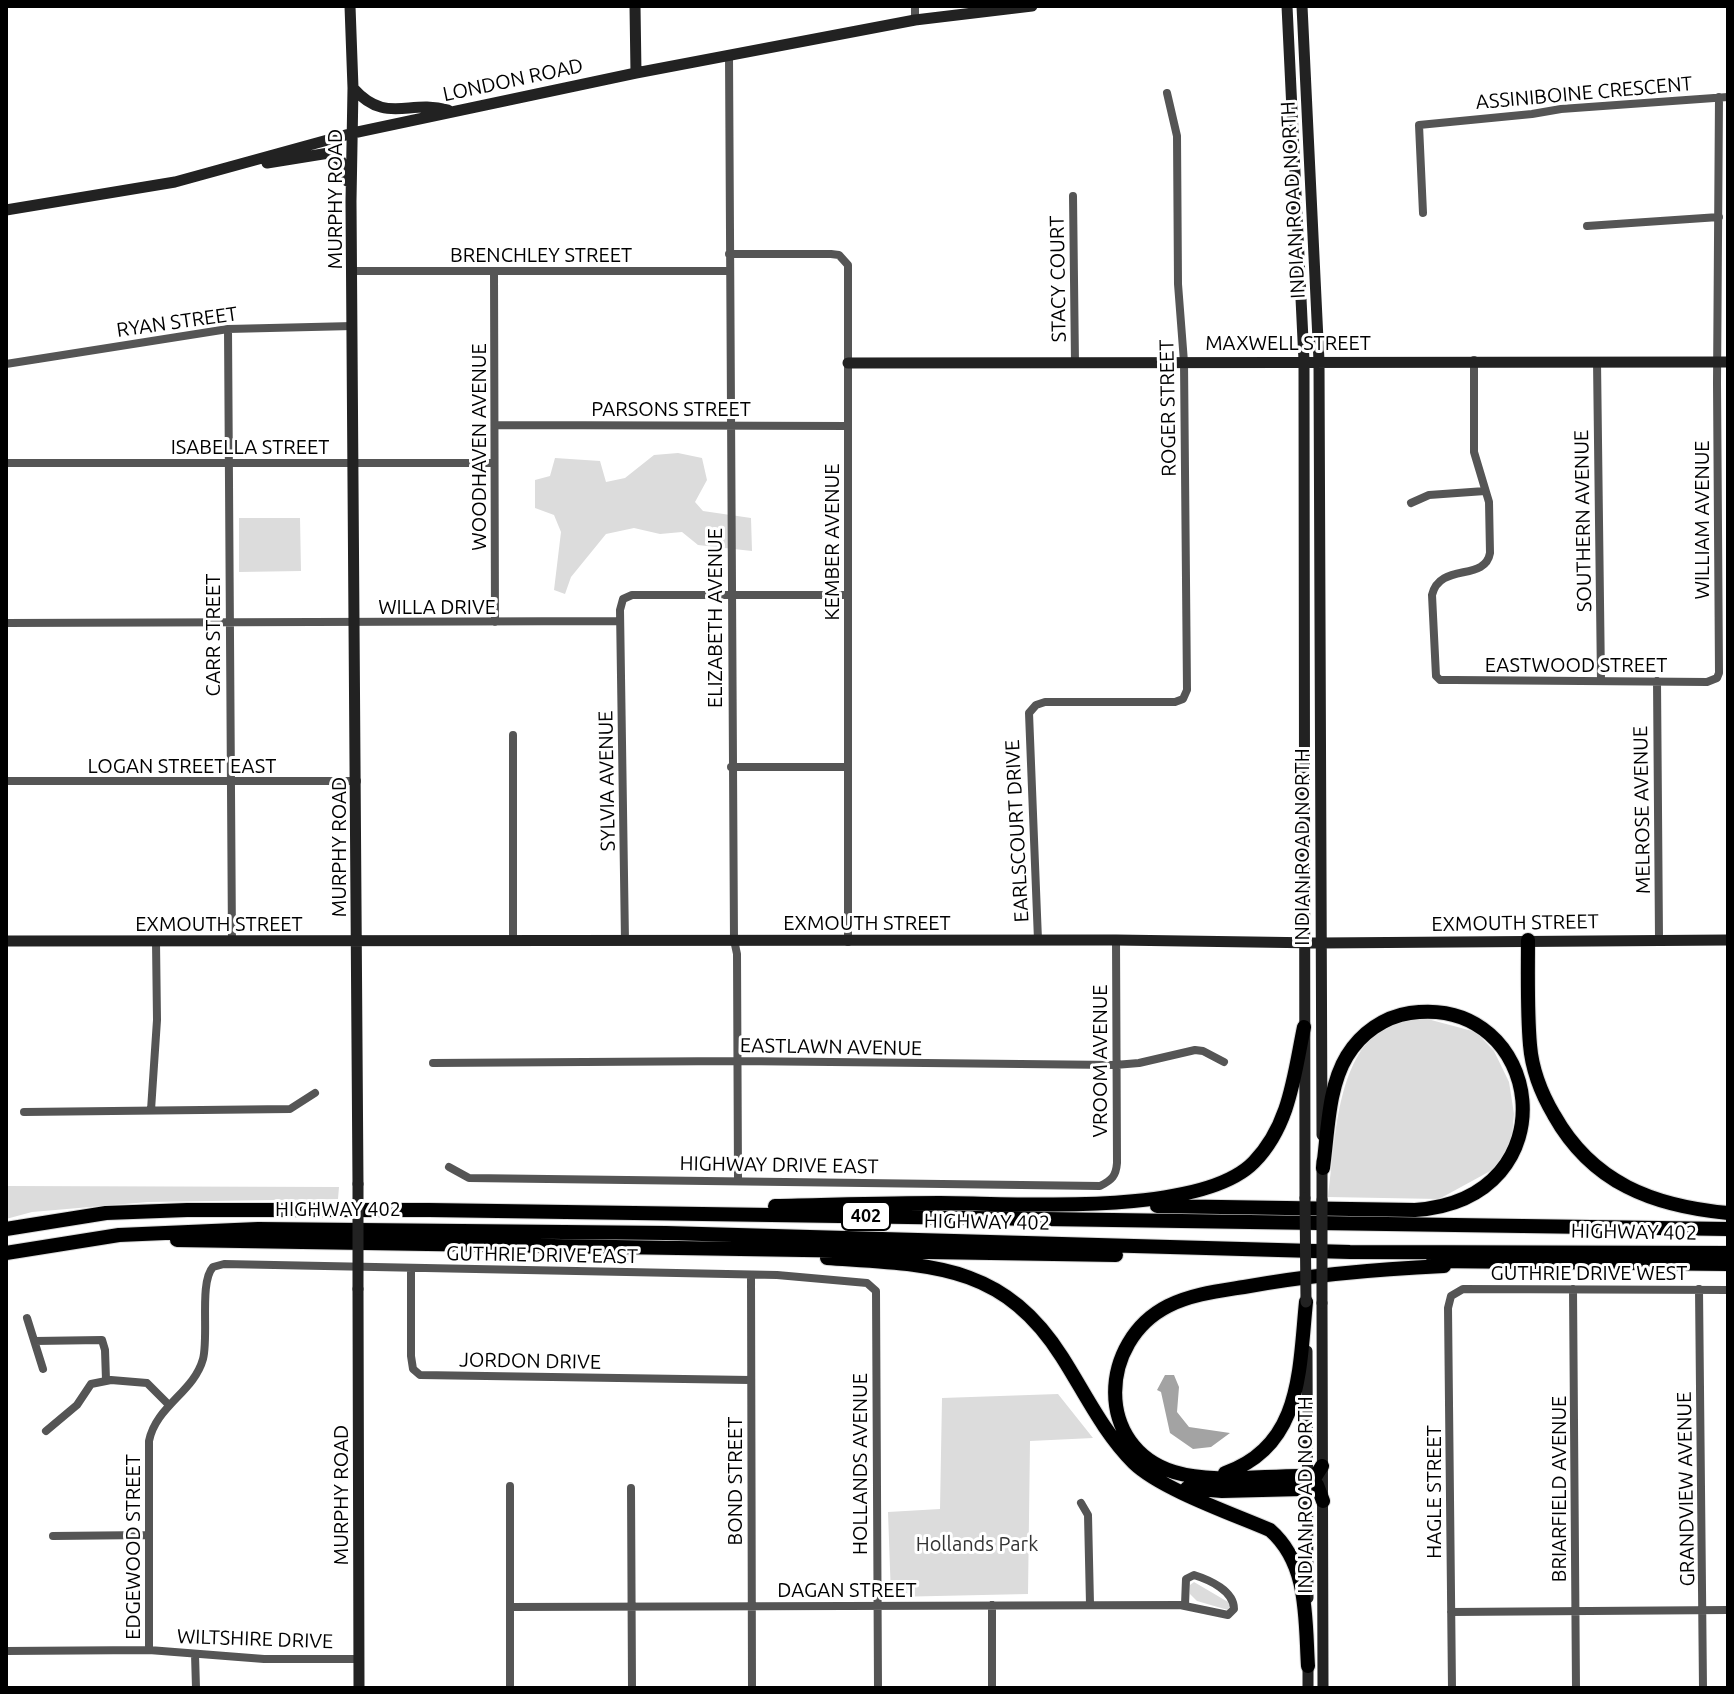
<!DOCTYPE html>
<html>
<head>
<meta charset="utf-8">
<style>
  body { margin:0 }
  #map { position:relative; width:1734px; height:1694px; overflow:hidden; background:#fff; font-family:Ubuntu,sans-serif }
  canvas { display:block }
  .frame { position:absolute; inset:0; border:8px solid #000; pointer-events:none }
</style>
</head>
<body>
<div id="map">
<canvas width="1734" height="1694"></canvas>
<div class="frame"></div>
</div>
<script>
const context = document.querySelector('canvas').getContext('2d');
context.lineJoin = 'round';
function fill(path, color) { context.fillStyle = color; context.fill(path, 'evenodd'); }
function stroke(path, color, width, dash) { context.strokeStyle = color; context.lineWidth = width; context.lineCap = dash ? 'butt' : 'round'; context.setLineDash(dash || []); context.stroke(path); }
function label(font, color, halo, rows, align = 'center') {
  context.font = font + ' Ubuntu,sans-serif'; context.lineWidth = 6; context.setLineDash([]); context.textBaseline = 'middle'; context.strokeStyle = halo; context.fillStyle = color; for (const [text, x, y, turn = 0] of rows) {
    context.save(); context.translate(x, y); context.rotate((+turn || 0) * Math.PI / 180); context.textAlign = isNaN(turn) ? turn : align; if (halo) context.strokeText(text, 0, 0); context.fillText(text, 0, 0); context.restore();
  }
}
fill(new Path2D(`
  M678 453 702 458 707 480 695 502 703 511 751 518 752 551 698 545 682 532 660 534 634 528 606 534 571 577 565 594 554 590 561 532 554 515 535 508V480L550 476 555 458 600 461 606 482 625 478 654 455Z
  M239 518H300L301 571 239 572Z
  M1420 1017 1476 1032 1494 1051 1509 1082 1514 1114 1511 1147 1494 1169 1439 1199 1328 1197C1335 1146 1335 1065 1379 1031 1390 1024 1408 1021 1420 1017Z
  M6 1186 339 1187 338 1199 148 1202 32 1212 6 1219Z
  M1058 1394 1093 1438 1030 1441 1028 1594 891 1597 888 1512 940 1509 942 1398Z
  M1194 1582 1228 1602 1230 1605 1228 1610 1197 1601 1190 1594V1585Z`), '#dcdcdc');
fill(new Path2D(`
  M1165 1375H1174L1179 1387 1177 1412 1189 1427 1230 1433 1211 1447 1193 1449 1170 1433 1161 1392 1157 1390Z`), '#a3a3a3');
const highway = new Path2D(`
  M1528 940C1528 975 1527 1011 1530 1045 1532 1070 1541 1093 1554 1115 1592 1183 1653 1206 1728 1213
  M775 1206C830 1205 885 1203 940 1203 1016 1203 1201 1217 1254 1162 1290 1125 1294 1075 1304 1027
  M1157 1206 1415 1210C1574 1199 1544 994 1410 1013 1384 1017 1361 1033 1347 1056 1328 1087 1328 1132 1323 1168
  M6 1229 106 1213 187 1210H429L1728 1229
  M177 1240 1116 1255
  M6 1253 119 1235 258 1229 666 1233 1350 1252 1728 1253
  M827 1258C928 1265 1002 1262 1062 1357 1085 1393 1103 1432 1134 1463 1161 1489 1233 1514 1270 1530 1309 1564 1305 1619 1308 1666
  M1433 1261 1728 1264
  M1225 1473C1302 1446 1299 1371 1306 1302
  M1187 1488 1222 1491 1302 1489 1310 1485 1322 1466
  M1323 1501 1317 1485 1307 1476C1266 1475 1213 1484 1174 1472 1094 1447 1099 1341 1168 1306 1192 1294 1219 1291 1244 1287 1310 1275 1377 1269 1444 1266`);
stroke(highway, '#dbdbdb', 16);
stroke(new Path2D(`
  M915 6V20
  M729 56 734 940 737 954 738 1180
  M1073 196 1075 363
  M1423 213 1419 125 1532 114 1561 109 1728 97
  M1587 226 1719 217
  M729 254H831L839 255 848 265V942
  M352 271H730
  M494 272 495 622
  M228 329 232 942
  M1474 360V452L1489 502 1490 553C1485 582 1440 562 1432 595L1436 676 1440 680H1455L1707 682 1717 678 1719 673 1717 383 1719 97
  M1597 361 1601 681
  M6 364 228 329 353 326
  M495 425 848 426
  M6 463H494
  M1411 503 1429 495 1485 491
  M6 623 620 621
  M1657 681 1659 939
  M513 735V941
  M731 767H848
  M6 781H357
  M1038 940 1029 713 1036 705 1045 702H1175L1183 699 1187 690 1184 362 1178 284 1177 136 1167 93
  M625 941 620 610 623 599 632 595H848
  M433 1063 736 1061 1115 1065 1139 1063 1195 1050 1203 1051 1224 1062
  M151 1110 157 1020 156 942
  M24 1112 290 1109 315 1093
  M449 1167 469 1178 1100 1186C1112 1180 1116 1176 1117 1163L1116 940
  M411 1268V1356L413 1369 420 1375 750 1380
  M751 1275 752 1688
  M1573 1289 1576 1688
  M1699 1289 1703 1688
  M27 1318 43 1369
  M35 1341 102 1340 105 1350 106 1380
  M46 1431 77 1405 91 1384 111 1380 147 1383 169 1405
  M510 1486V1688
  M631 1488 632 1688
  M1081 1503 1088 1515 1090 1604
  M53 1536 148 1535
  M992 1605V1688
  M510 1607 1180 1605 1228 1615 1234 1609C1234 1591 1210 1580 1194 1575L1186 1579 1185 1605
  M1451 1612 1728 1610
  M149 1650V1441C156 1406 194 1392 203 1359 209 1336 199 1282 213 1267L224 1264 777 1275 867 1283 876 1291 878 1688
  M6 1651 149 1650 264 1659H359
  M195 1654 196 1688
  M1452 1688 1448 1308 1451 1296 1463 1289 1728 1290`), '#555', 8);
stroke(new Path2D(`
  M350 6 353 88 351 201 358 1184
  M635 6 636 73
  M1287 6 1304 361 1305 1198
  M1302 6 1319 361 1322 1135
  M353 88C386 125 408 99 448 110
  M267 163 329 153 341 161 347 181
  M6 210 175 182 353 133 636 73 915 20 1032 6
  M848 363 1728 362
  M6 941 1116 940 1320 943 1728 940
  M1322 1161V1200
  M358 1289 359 1688
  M1322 1303 1323 1688
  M1307 1351 1308 1598
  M1308 1659V1688`), '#222', 11);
stroke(highway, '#000', 14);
stroke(new Path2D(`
  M358 1184V1289
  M1305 1198 1306 1302
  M1322 1303V1200`), '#222', 11);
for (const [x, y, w] of [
  [866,1216,48]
]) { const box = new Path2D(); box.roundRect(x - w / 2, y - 14, w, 28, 6); context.fillStyle = '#fff'; context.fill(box); stroke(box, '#000', 2); }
label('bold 18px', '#000', null, [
  ["402",866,1216]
]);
label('20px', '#000', '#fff', [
  ["LONDON ROAD",513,80,-12],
  ["ASSINIBOINE CRESCENT",1584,93,-5],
  ["MURPHY ROAD",335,199,-90],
  ["INDIAN ROAD NORTH",1293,200,-93],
  ["BRENCHLEY STREET",541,255],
  ["STACY COURT",1058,279,-91],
  ["RYAN STREET",177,322,-8],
  ["MAXWELL STREET",1288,343],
  ["ROGER STREET",1168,408,-91],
  ["PARSONS STREET",671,409],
  ["ISABELLA STREET",250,447],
  ["WOODHAVEN AVENUE",479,447,-90],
  ["WILLIAM AVENUE",1702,520,-90],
  ["SOUTHERN AVENUE",1583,521,-91],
  ["KEMBER AVENUE",832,542,-90],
  ["WILLA DRIVE",437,607],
  ["ELIZABETH AVENUE",715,618,-90],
  ["CARR STREET",213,635,-90],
  ["EASTWOOD STREET",1576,665],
  ["LOGAN STREET EAST",182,766],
  ["SYLVIA AVENUE",607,781,-91],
  ["MELROSE AVENUE",1642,810,-91],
  ["EARLSCOURT DRIVE",1017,831,-93],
  ["MURPHY ROAD",339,847,-90],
  ["INDIAN ROAD NORTH",1302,847,-90],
  ["EXMOUTH STREET",867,923],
  ["EXMOUTH STREET",1515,923,-1],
  ["EXMOUTH STREET",219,924],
  ["EASTLAWN AVENUE",831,1047,1],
  ["VROOM AVENUE",1100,1061,-90],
  ["HIGHWAY DRIVE EAST",779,1165,1],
  ["HIGHWAY 402",338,1209],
  ["HIGHWAY 402",987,1222,1],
  ["HIGHWAY 402",1634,1232,1],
  ["GUTHRIE DRIVE EAST",542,1255,1],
  ["GUTHRIE DRIVE WEST",1589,1273],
  ["JORDON DRIVE",530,1361,1],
  ["HOLLANDS AVENUE",860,1464,-90],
  ["BOND STREET",735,1481,-90],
  ["BRIARFIELD AVENUE",1559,1489,-90],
  ["GRANDVIEW AVENUE",1686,1489,-91],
  ["HAGLE STREET",1434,1492,-90],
  ["MURPHY ROAD",341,1495,-90],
  ["INDIAN ROAD NORTH",1305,1495,-90],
  ["EDGEWOOD STREET",133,1547,-90],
  ["DAGAN STREET",847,1590],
  ["WILTSHIRE DRIVE",255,1639,2]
]);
label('20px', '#333', '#fff', [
  ["Hollands Park",977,1544]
]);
</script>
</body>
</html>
